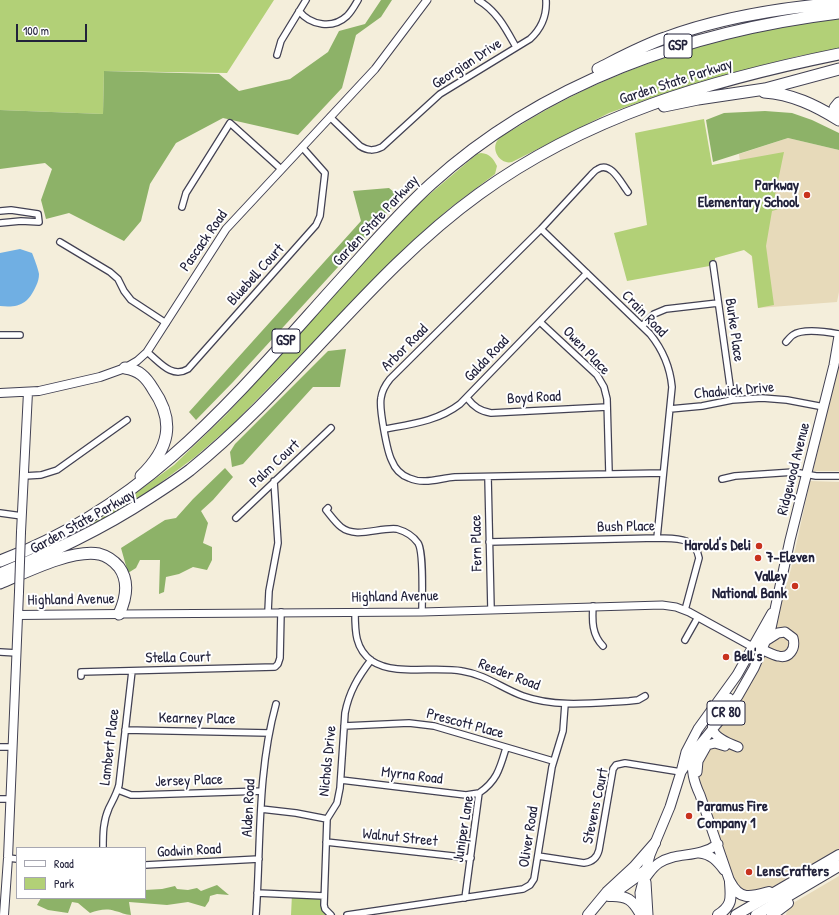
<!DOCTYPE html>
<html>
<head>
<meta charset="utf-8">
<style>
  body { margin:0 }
  #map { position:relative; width:839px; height:915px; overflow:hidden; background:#f4eedb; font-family:"Patrick Hand",sans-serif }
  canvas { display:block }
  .legend { position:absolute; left:16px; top:847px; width:130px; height:52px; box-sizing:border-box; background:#fff; border:1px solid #a7a7b1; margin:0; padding:5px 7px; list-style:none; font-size:12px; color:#22223b }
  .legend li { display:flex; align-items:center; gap:8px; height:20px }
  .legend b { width:20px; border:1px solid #a7a7b1 }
  .scale { position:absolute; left:16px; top:24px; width:71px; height:18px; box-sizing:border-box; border:2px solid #22223b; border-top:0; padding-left:5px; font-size:12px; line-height:14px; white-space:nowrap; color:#22223b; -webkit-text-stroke:3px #fff; paint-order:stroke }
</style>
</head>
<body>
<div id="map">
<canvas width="839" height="915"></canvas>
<ul class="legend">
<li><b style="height:5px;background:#fff"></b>Road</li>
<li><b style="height:11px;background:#b2d077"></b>Park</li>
</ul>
<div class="scale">100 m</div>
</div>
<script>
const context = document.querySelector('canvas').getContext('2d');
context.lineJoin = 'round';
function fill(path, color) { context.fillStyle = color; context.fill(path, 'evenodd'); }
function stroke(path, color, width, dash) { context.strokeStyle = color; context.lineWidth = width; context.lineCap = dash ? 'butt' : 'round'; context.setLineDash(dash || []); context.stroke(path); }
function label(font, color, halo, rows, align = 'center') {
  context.font = font + ' "Patrick Hand",sans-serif'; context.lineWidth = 4; context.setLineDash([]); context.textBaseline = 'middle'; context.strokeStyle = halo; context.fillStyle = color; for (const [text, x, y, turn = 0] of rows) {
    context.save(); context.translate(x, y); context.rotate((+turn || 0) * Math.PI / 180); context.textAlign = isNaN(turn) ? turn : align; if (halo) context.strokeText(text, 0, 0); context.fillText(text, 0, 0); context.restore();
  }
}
fill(new Path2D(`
  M788 138 839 150V292L837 302 758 308 739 154Z
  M839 358V471H813Z
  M810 481 839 482V856L773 893 736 895 690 781 716 732 770 640 791 569Z
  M839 876V915H786L788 906Z`), '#e7daba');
fill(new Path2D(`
  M0 0H274L227 73 104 71 103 114 0 110Z
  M839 19V49L799 56 729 74 651 98 609 113 512 162C501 165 491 151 497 141 500 136 509 132 514 129 612 67 725 32 839 19Z
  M704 119 712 165 784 152 775 195 779 209 772 211 766 246 774 305 758 308 752 256 744 250 715 258V265L627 281 614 233 647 225 635 133Z
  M481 153C490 154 493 158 497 166L495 174 450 208 409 244 232 425 195 457 140 498 93 527 91 524 103 517 174 465 225 416 251 388 312 317 417 205 477 154Z
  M292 894 324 896V905L331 915H291Z`), '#b2d077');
fill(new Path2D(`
  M381 0H392L381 17 356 35 342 88 298 135 223 118 176 143 150 184 141 221 124 241 69 213 46 219 41 200 52 169 45 163 0 169V110L103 114 104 71 219 74 239 91 290 79 328 52 339 31 365 24Z
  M765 111 792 113 812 120 839 133V150L788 138 713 162 706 120 724 113Z
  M389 188 401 198 233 382 196 420 189 412 361 221 353 191Z
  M346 349 340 387H313L243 464 232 467 230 452 235 444 328 351Z
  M225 468 233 477 213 500 201 511 208 523 203 543 212 547V560L207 570 193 567 179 574 166 577 164 592 159 594 160 560H140L136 568 128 573 121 548 165 520 176 518 193 499Z
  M217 885 229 895 217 894 210 896 209 901 205 907 188 902 167 905 129 902 131 915C125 915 121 912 115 911 106 908 99 910 90 913L78 903 72 902 68 913 48 910 37 905 41 898H145V890L162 889 175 886 177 889 188 890 197 888 201 891Z`), '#8db268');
fill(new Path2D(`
  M20 249 32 253C34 258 38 268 39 274 39 278 38 282 36 286 28 304 19 308 0 306V253Z`), '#70afe3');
const minor = new Path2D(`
  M478 0C497 11 506 29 516 47
  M299 11C311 26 333 29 347 16 352 11 355 5 358 0
  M277 55 281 41 306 0
  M330 117 360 146C368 151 374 151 382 147L440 94 530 39C542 28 547 16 546 0
  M628 192C621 183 611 161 598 169 595 170 593 173 591 175L541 229 390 379C386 384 382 390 381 398 379 408 387 452 392 461 395 469 401 475 409 478 424 485 440 478 455 477L663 473
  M182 207 186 193 230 123 281 169
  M0 211 11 210 38 214 39 222 21 221 0 223
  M541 229 650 334C663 350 670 366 672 387L657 538
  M60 242 110 272 118 279 124 291 131 300 166 323
  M713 264 732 400
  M540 322 597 375 604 387 607 399 609 473
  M642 326 654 314 666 309 718 303
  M0 335H20
  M786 342C788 340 791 336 793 335 803 328 828 332 839 334
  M147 352C159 361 171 379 188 369L316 225 320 216 325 173 302 147
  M467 398C474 407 480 411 491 413L607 407
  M670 409 702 406 732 400 762 398 787 400 824 407
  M385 429C412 424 438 421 460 404L587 273
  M24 476 41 475 57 470 127 420
  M488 477 491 609
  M722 479 735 476 794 472 816 476H839
  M328 508 326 510C331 516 335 522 341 527 356 539 379 527 397 529 404 531 413 536 418 543 424 552 422 598 422 612
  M0 513 22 516
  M236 518 331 428
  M489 542 657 538C675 539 695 536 699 558L685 610
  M593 606C592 621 592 635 603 646
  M268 612 269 591 278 543 274 481
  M355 612C355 631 355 649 372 661 394 676 435 666 462 671 487 675 501 688 523 696 557 708 593 703 629 701L638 700 645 696
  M685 640 698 617
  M0 652 17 653
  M81 676V672L275 667 278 664 280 658 281 612
  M344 726 409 723 434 726 553 761
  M125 730 269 733
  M0 747H12
  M341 780 466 795 479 793
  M118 790 131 795H139L262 791
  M0 799H10
  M261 809 296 813 327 819
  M326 842 471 858
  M103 848C103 834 103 821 109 808 113 800 117 793 119 785L132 671
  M538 856 584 863C592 862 597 858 599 850L613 769 616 765 625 763 681 772
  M8 858 17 859
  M145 865 259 859
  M257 893 324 896
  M465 898 479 793C497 781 500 768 506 748
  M256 915C261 844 257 773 276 704
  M331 915 325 909 324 905 327 819 337 803 340 788 345 713C349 692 358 677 371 660
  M347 915 523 889 530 885 534 879 552 767 563 731 565 704`);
const tertiary = new Path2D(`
  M125 368 137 361 147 352 226 229 375 69 427 0
  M119 614 422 612 662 605 676 607 689 612 749 645 757 647`);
const secondary = new Path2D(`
  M0 393 39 391 100 377 125 368
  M21 532 28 392
  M18 615 119 614
  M4 915 8 858 19 592`);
const primary = new Path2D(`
  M763 650C768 652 773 655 778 656 789 659 796 649 793 638L785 632 778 633 767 640
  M729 698C712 723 699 732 738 747
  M692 756C692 772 693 780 700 795L730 882
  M681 772 697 748 720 720 738 696 754 668 771 628 790 540 834 365 839 336
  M697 772 698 761 707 745 715 743 725 746
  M699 853C711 854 717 861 724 870
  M646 877C650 872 653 867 659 863 677 851 698 859 718 844
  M646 882 648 915
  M642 915 640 893 647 866 650 855 670 807 681 772 686 752 698 729 737 675 772 613`);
const trunk = new Path2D(`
  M730 882C740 901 751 897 769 892
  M617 891 646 870
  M609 896C627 895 633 900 641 915
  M588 915 607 892 634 867 655 843
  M718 915C733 905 731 898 730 882
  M736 915 839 855
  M756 915 839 866
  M772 915 788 903`);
const motorway = new Path2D(`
  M598 69C620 58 642 46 665 38 721 17 780 8 839 3
  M764 92C792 94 815 105 839 120
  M664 106 698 99 765 89 839 69
  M836 118 835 108 839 103
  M125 368C139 370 146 377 153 389 176 422 169 449 141 476
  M0 561C149 506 239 392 342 278 371 246 399 213 431 184 543 82 691 31 839 13
  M0 574C52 552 102 529 149 498 163 489 177 480 190 470 294 386 371 272 479 194 586 116 711 80 839 54
  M0 583C26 572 72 549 99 554 107 556 114 561 119 567 130 582 126 599 119 614`);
stroke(minor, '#424153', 8);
stroke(tertiary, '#424153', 9);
stroke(secondary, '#424153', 10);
stroke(primary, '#424153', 11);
stroke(trunk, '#424153', 12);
stroke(motorway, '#424153', 13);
stroke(minor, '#fff', 5.5);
stroke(tertiary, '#fff', 7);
stroke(secondary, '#fff', 8);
stroke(primary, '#fff', 9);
stroke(trunk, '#fff', 10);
stroke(motorway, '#fff', 11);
const secondaryBridge = new Path2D(`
  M19 592 21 532`);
stroke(secondaryBridge, '#424153', 10, []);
stroke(secondaryBridge, '#fff', 8);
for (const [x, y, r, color] of [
  [807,195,4,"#c8321e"],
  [759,546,4,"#c8321e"],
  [758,558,4,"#c8321e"],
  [795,586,4,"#c8321e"],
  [726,657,4,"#c8321e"],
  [689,816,4,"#c8321e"],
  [749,872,4,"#c8321e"]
]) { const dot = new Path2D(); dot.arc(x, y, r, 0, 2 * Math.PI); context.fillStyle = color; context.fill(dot); stroke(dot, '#fff', 1.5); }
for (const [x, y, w] of [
  [678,46,28],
  [286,341,28],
  [726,713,38]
]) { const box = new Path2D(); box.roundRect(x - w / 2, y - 12, w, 24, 3); context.fillStyle = '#fff'; context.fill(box); stroke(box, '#22223b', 1); }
label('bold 14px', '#22223b', null, [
  ["GSP",678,46],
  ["GSP",286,341],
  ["CR 80",726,713]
]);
label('15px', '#22223b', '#fff', [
  ["Georgian Drive",467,64,-33],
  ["Garden State Parkway",676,82,-18],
  ["Garden State Parkway",376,221,-47],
  ["Pascack Road",204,241,-55],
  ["Bluebell Court",256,275,-48],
  ["Crain Road",644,314,46],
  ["Burke Place",734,330,82],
  ["Arbor Road",405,348,-45],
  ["Owen Place",586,351,46],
  ["Galda Road",487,359,-46],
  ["Chadwick Drive",734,391,-5],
  ["Boyd Road",534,398,-3],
  ["Palm Court",275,464,-43],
  ["Ridgewood Avenue",794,469,-76],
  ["Garden State Parkway",83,522,-29],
  ["Bush Place",626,527,-1],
  ["Fern Place",477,543,-91],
  ["Highland Avenue",395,597,-1],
  ["Highland Avenue",71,600,-1],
  ["Stella Court",178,658,-1],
  ["Reeder Road",509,675,21],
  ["Kearney Place",197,719,1],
  ["Prescott Place",465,724,15],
  ["Lambert Place",110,747,-83],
  ["Nichols Drive",328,761,-84],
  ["Myrna Road",412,776,7],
  ["Jersey Place",189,781,-2],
  ["Stevens Court",596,806,-78],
  ["Alden Road",249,808,-87],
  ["Juniper Lane",464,829,-81],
  ["Oliver Road",529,837,-81],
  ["Walnut Street",400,838,6],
  ["Godwin Road",189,851,-3]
]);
label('bold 15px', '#22223b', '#fff', [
  ["Parkway",799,186,"right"],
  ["Elementary School",799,203,"right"],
  ["Harold's Deli",751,546,"right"],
  ["7-Eleven",766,558],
  ["Valley",787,577,"right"],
  ["National Bank",787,594,"right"],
  ["Bell's",734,657],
  ["Paramus Fire",697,807],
  ["Company 1",697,824],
  ["LensCrafters",757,872]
], 'left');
</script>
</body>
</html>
